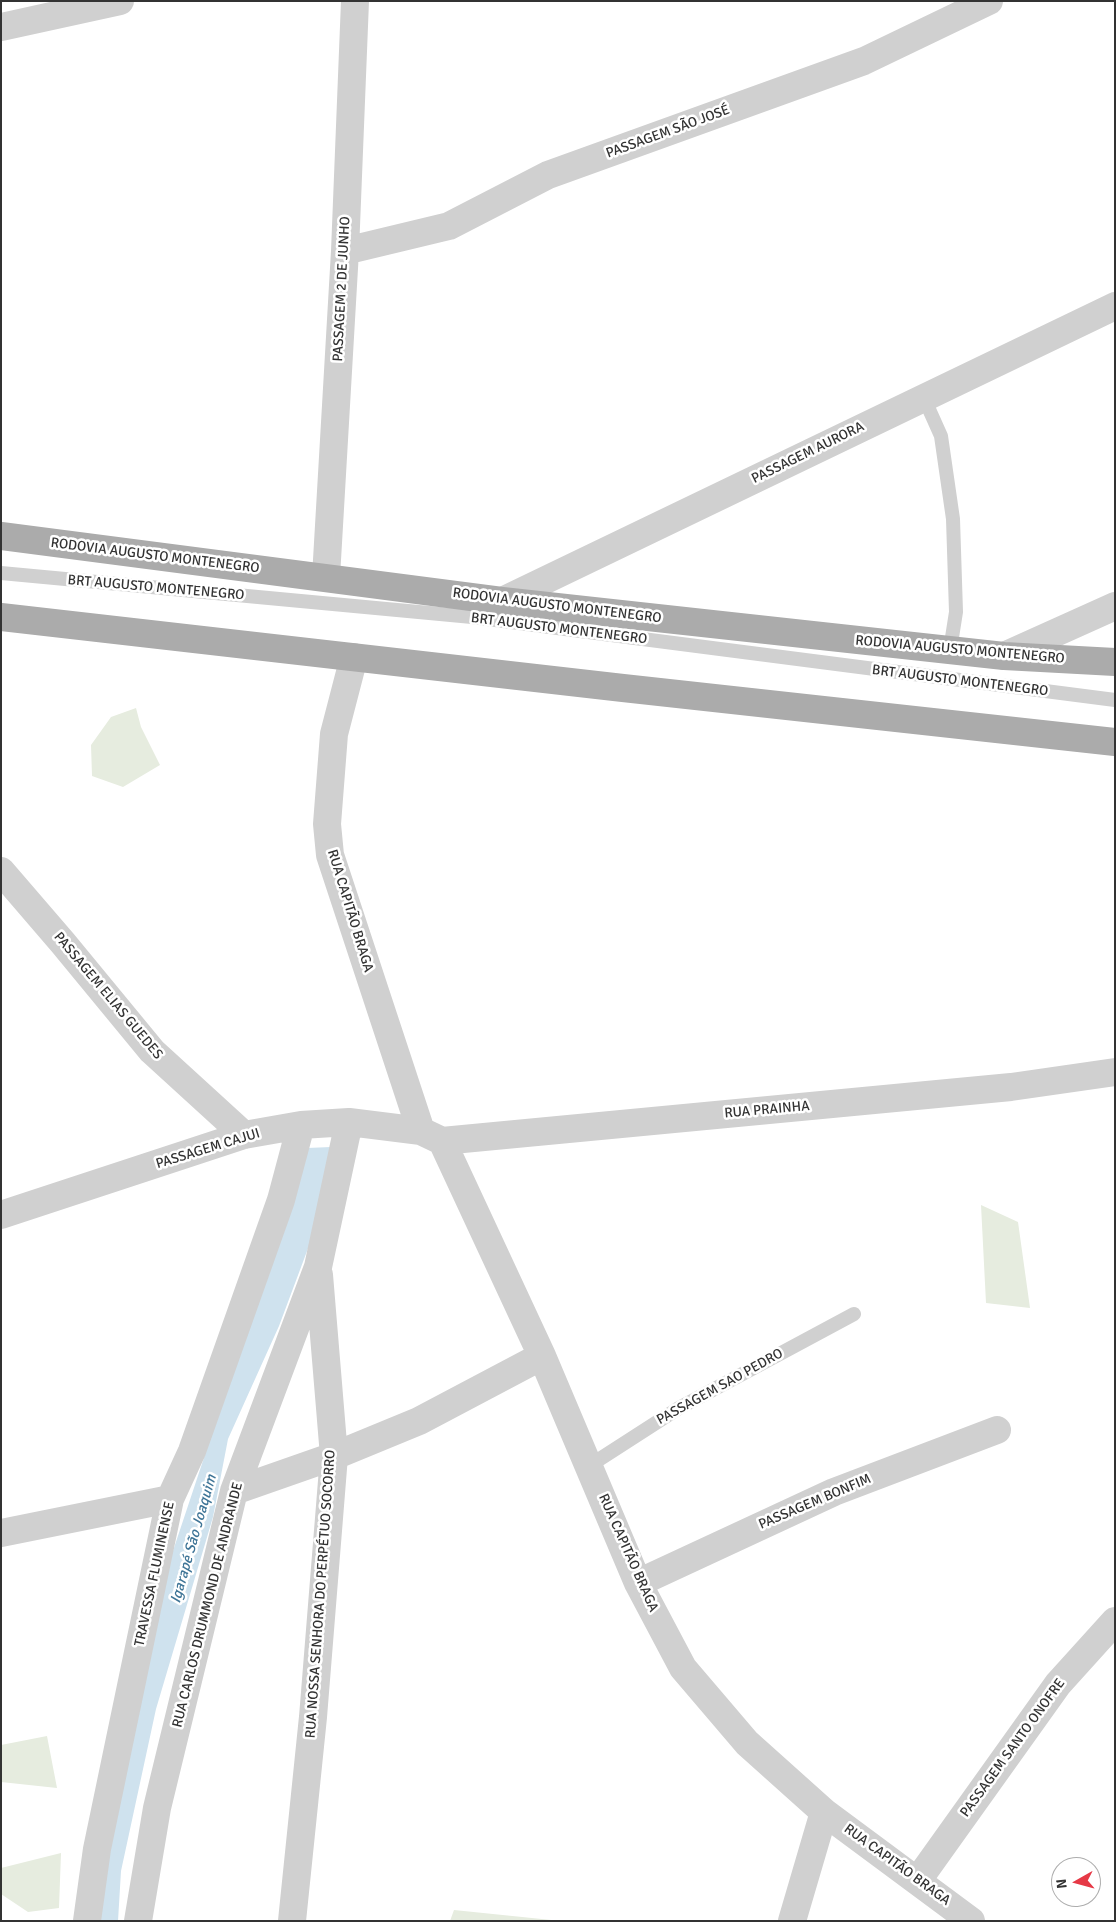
<!DOCTYPE html>
<html>
<head>
<meta charset="utf-8">
<style>
  body { margin:0 }
  #map { position:relative; width:1116px; height:1922px; overflow:hidden; background:#fff; font-family:Signika,sans-serif }
  canvas { display:block }
  .frame { position:absolute; inset:0; border:2px solid #333; pointer-events:none }
  .north { position:absolute; left:1051px; top:1857px; width:50px; height:50px; box-sizing:border-box; background:#fff; border:1px solid #adadad; border-radius:50%; rotate:263deg; font-size:14px; font-weight:700; line-height:20px; text-align:center; color:#333 }
  .north::after { content:''; display:block; margin:auto; width:18px; height:22px; background:#e63946; clip-path:polygon(50% 0,100% 100%,50% 72%,0 100%) }
</style>
</head>
<body>
<div id="map">
<canvas width="1116" height="1922"></canvas>
<div class="frame"></div>
<div class="north">N</div>
</div>
<script>
const context = document.querySelector('canvas').getContext('2d');
context.lineJoin = 'round';
function fill(path, color) { context.fillStyle = color; context.fill(path, 'evenodd'); }
function stroke(path, color, width, dash) { context.strokeStyle = color; context.lineWidth = width; context.lineCap = dash ? 'butt' : 'round'; context.setLineDash(dash || []); context.stroke(path); }
function label(font, color, halo, rows, align = 'center') {
  context.font = font + ' Signika,sans-serif'; context.lineWidth = 5; context.setLineDash([]); context.textBaseline = 'middle'; context.strokeStyle = halo; context.fillStyle = color; for (const [text, x, y, turn = 0] of rows) {
    context.save(); context.translate(x, y); context.rotate((+turn || 0) * Math.PI / 180); context.textAlign = isNaN(turn) ? turn : align; if (halo) context.strokeText(text, 0, 0); context.fillText(text, 0, 0); context.restore();
  }
}
fill(new Path2D(`
  M136 708 141 727 160 765 123 787 92 776 91 745 111 717Z
  M981 1205 1018 1222 1030 1308 986 1303Z
  M47 1736 57 1788 1 1782V1745Z
  M61 1853 59 1908 28 1912 1 1894V1868Z
  M454 1910 561 1921H450Z`), '#e6ecdf');
fill(new Path2D(`
  M331 1147 322 1211 279 1326 228 1439 213 1517 156 1709 121 1871 118 1921H97L150 1620 307 1148Z`), '#cfe2ee');
stroke(new Path2D(`
  M924 398 941 436 953 519 956 612 950 650
  M1 573 472 617 1115 700
  M589 1466 679 1408 854 1314`), '#d0d0d0', 14);
stroke(new Path2D(`
  M1 27 120 1
  M345 251 449 226 548 175 864 61 989 1
  M326 577 345 251 355 1
  M502 601 1115 306
  M1004 656 1115 606
  M354 657 334 734 327 824 330 855 421 1131
  M1 871 63 943 152 1051 244 1135
  M442 1141 542 1356 638 1583 683 1668 747 1743 824 1812 971 1921
  M1 1215 244 1135 301 1125 349 1122 421 1131 442 1141 1011 1087 1115 1072
  M234 1491 334 1456 419 1421 542 1356
  M1 1533 170 1499
  M638 1583 834 1492 997 1430
  M918 1880 1058 1684 1115 1621
  M87 1921 97 1849 170 1499 192 1451 281 1200 301 1125
  M138 1921 157 1808 234 1491 318 1267 349 1122
  M292 1921 313 1717 334 1456 319 1275
  M792 1921 824 1812`), '#d0d0d0', 28);
stroke(new Path2D(`
  M1 536 502 601 1004 656 1115 662
  M1 617 623 688 1115 742`), '#ababab', 28);
label('14px', '#333', '#fff', [
  ["PASSAGEM SÃO JOSÉ",668,132,-20],
  ["PASSAGEM 2 DE JUNHO",342,289,-87],
  ["PASSAGEM AURORA",808,453,-26],
  ["RODOVIA AUGUSTO MONTENEGRO",155,556,7],
  ["BRT AUGUSTO MONTENEGRO",156,588,5],
  ["RODOVIA AUGUSTO MONTENEGRO",557,606,7],
  ["BRT AUGUSTO MONTENEGRO",559,629,7],
  ["RODOVIA AUGUSTO MONTENEGRO",960,650,5],
  ["BRT AUGUSTO MONTENEGRO",960,681,7],
  ["RUA CAPITÃO BRAGA",350,911,73],
  ["PASSAGEM ELIAS GUEDES",108,996,50],
  ["RUA PRAINHA",767,1110,-5],
  ["PASSAGEM CAJUI",208,1149,-17],
  ["PASSAGEM SAO PEDRO",720,1387,-29],
  ["PASSAGEM BONFIM",815,1502,-23],
  ["RUA CAPITÃO BRAGA",628,1553,66],
  ["TRAVESSA FLUMINENSE",155,1574,-78],
  ["RUA NOSSA SENHORA DO PERPÉTUO SOCORRO",321,1594,-86],
  ["RUA CARLOS DRUMMOND DE ANDRANDE",208,1605,-76],
  ["PASSAGEM SANTO ONOFRE",1013,1748,-54],
  ["RUA CAPITÃO BRAGA",897,1865,36]
]);
label('italic 15px', '#3f7597', '#fff', [
  ["Igarapé São Joaquim",194,1539,-74]
]);
</script>
</body>
</html>
